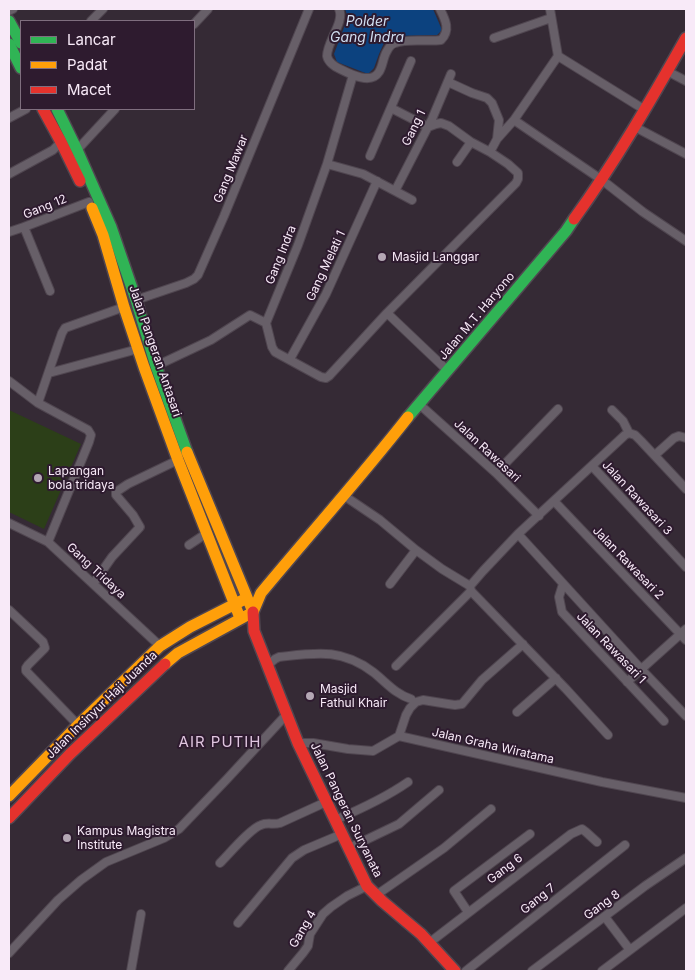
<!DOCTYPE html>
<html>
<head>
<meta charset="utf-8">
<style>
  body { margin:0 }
  #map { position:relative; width:695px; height:980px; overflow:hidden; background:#352a35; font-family:Inter,sans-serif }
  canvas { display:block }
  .frame { position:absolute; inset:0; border:10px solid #f8eaf8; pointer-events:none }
  .legend { position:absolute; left:20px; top:20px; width:175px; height:90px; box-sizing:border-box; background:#2e1b2f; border:1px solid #7f6e7f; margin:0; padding:6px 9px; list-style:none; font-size:15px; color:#f8eaf8 }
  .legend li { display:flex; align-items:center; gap:10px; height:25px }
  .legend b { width:25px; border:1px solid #7f6e7f }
</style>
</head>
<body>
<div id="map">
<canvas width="695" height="980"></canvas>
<div class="frame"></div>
<ul class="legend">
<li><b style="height:6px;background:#30b455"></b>Lancar</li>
<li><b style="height:6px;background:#ff9f0a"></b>Padat</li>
<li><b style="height:6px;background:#e5322d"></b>Macet</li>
</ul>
</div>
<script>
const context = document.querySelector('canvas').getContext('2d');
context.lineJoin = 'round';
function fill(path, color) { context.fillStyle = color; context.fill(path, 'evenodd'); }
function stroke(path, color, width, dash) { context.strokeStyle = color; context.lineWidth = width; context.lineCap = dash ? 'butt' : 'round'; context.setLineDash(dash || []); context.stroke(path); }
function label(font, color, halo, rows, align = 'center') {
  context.font = font + ' Inter,sans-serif'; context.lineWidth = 4; context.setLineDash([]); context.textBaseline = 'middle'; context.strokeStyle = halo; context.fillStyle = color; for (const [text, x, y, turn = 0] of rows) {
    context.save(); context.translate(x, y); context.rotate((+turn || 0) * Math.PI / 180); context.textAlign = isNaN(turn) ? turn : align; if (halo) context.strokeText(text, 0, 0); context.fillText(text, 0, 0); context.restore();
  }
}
fill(new Path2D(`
  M9 410 81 444 44 529 9 512Z`), '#2c3f18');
fill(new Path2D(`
  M345 9H433L442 30 437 35 393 36 384 43 379 54 374 68 368 74 337 62 334 54 348 17Z`), '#0c427f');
const street = new Path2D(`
  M339 9C345 22 327 41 327 56 328 62 335 67 340 69 350 74 371 85 379 72 383 66 383 57 387 51 389 47 391 44 395 43 408 38 427 42 441 40 451 30 445 19 440 9
  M550 9 558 56 645 110
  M9 11 13 9
  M91 21 103 9
  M194 24 208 9
  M494 38 551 18
  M558 56 514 120 602 180 643 212 686 241
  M667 71 686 81
  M448 82 472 93 487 98 492 103 499 120 497 139
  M9 118 26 109
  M635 127 686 154
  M77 150 115 109
  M490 152 497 139 514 120
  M370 156 411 61
  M457 162 471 142
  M327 164 363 174 412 200
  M9 174 53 150 61 142
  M395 191 432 119 451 74
  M24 227 50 291
  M9 232 24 227 89 202
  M136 300 186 283 194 279 198 275 224 216 309 9
  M387 313 448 371
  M266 323 272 347 275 352 321 377 326 378 329 376 387 313 516 183 518 179V173L508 164 490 152 471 142 449 126 441 123 436 124 428 127 391 108
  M290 359 326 294 377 181
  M156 366 211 340 250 315 266 323 298 245 327 164 353 75
  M49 373 138 349
  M9 381 38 403 88 430 91 435 89 442 48 542
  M38 403 62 333 65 328 124 307
  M419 404 496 473 539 516
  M612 410 623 421 629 433
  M629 433 635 435 641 441 686 489
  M655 455 674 438 679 436 686 438
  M592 466 686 567
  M496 473 558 409
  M343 495 380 520 416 550 442 569 470 586 471 591 566 689 608 735
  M554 501 686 640
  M9 523 48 542 160 646
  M518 534 641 669 686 716
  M189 545 207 533
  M93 584 112 557 140 527 133 515 116 495V492L128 484 178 460
  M390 584 416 550
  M563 584 559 597 562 612 664 721
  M470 586 483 571 518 534 625 435 629 433
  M9 610 43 642 45 648 28 665 26 668V671L78 725
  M268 665 275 659 279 657C316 653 341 648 373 672 386 682 395 694 411 699
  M396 666 471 591
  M627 682 686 629
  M517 712 556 678
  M399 736 406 715 410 708 416 702 423 700 448 704 455 705 462 704 482 680 523 644
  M298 743H313L348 749 373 751 399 736 602 782 686 798
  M335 820C361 809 385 798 408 782
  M349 848 399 824 439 790
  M220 863C229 854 251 828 261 825 267 822 273 825 280 823L326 802
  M375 896 444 848 491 809
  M468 912 454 891 530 834
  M605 917 630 950
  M238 923 292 858 304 850 342 834
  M429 943 571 834 582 829 586 832 597 842
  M9 953 58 900 81 880 106 862 164 838 179 829 227 779 287 714
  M131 971 141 914
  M288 971 303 953 308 946 310 934 323 914 331 907 347 896 367 886
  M466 971 625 845
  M532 971 645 886 686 858
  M602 971 686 908`);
const fast = new Path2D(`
  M9 21 21 43
  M9 44 21 68
  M57 109 77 150 111 227 136 300 156 366 187 452
  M408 417 566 231 574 219`);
const slow = new Path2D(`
  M92 208 103 235 124 307 144 367 178 460 240 618
  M253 612 261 593C310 534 361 477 408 417
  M165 664 178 653 253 612 187 452
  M9 796 78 725 160 646 190 627 243 600`);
const jam = new Path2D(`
  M43 109 61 142 80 181
  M574 219C616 161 651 100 686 38
  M253 612 254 631 298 743 367 886 382 901 421 934 455 971
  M9 818 70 754 165 664`);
stroke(street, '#504650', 10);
stroke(fast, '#504650', 14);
stroke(slow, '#504650', 14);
stroke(jam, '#504650', 14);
stroke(street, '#675f68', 8);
stroke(fast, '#30b455', 11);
stroke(slow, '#ff9f0a', 11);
stroke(jam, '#e5322d', 11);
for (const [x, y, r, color] of [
  [382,257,5,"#b4a7b4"],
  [38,478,5,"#b4a7b4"],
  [310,696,5,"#b4a7b4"],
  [67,838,5,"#b4a7b4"]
]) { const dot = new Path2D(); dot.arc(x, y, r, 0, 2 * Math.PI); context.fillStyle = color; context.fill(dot); stroke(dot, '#2e1b2f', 2); }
label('12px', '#f8eaf8', '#2e1b2f', [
  ["Gang 1",414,128,-64],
  ["Gang Mawar",231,169,-68],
  ["Gang 12",45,207,-22],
  ["Gang Indra",281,255,-68],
  ["Gang Melati 1",326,266,-65],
  ["Jalan M.T. Haryono",477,316,-50],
  ["Jalan Pangeran Antasari",155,351,71],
  ["Jalan Rawasari",487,451,43],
  ["Jalan Rawasari 3",637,498,47],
  ["Jalan Rawasari 2",628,563,46],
  ["Gang Tridaya",96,571,43],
  ["Jalan Rawasari 1",611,648,46],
  ["Jalan Insinyur Haji Juanda",102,705,-44],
  ["Jalan Graha Wiratama",493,746,13],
  ["Jalan Pangeran Suryanata",346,810,64],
  ["Gang 6",505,869,-37],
  ["Gang 7",538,899,-39],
  ["Gang 8",602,905,-36],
  ["Gang 4",303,929,-60]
]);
label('12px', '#f8eaf8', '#2e1b2f', [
  ["Masjid Langgar",392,257],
  ["Lapangan",48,471],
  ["bola tridaya",48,485],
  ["Masjid",320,689],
  ["Fathul Khair",320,703],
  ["Kampus Magistra",77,831],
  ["Institute",77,845]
], 'left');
label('italic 14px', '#d0def1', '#2e1b2f', [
  ["Polder",367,22],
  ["Gang Indra",367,38]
]);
context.letterSpacing = '1px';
label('15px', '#dfc5df', '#2e1b2f', [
  ["AIR PUTIH",220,742]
]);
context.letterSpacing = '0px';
</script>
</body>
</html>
